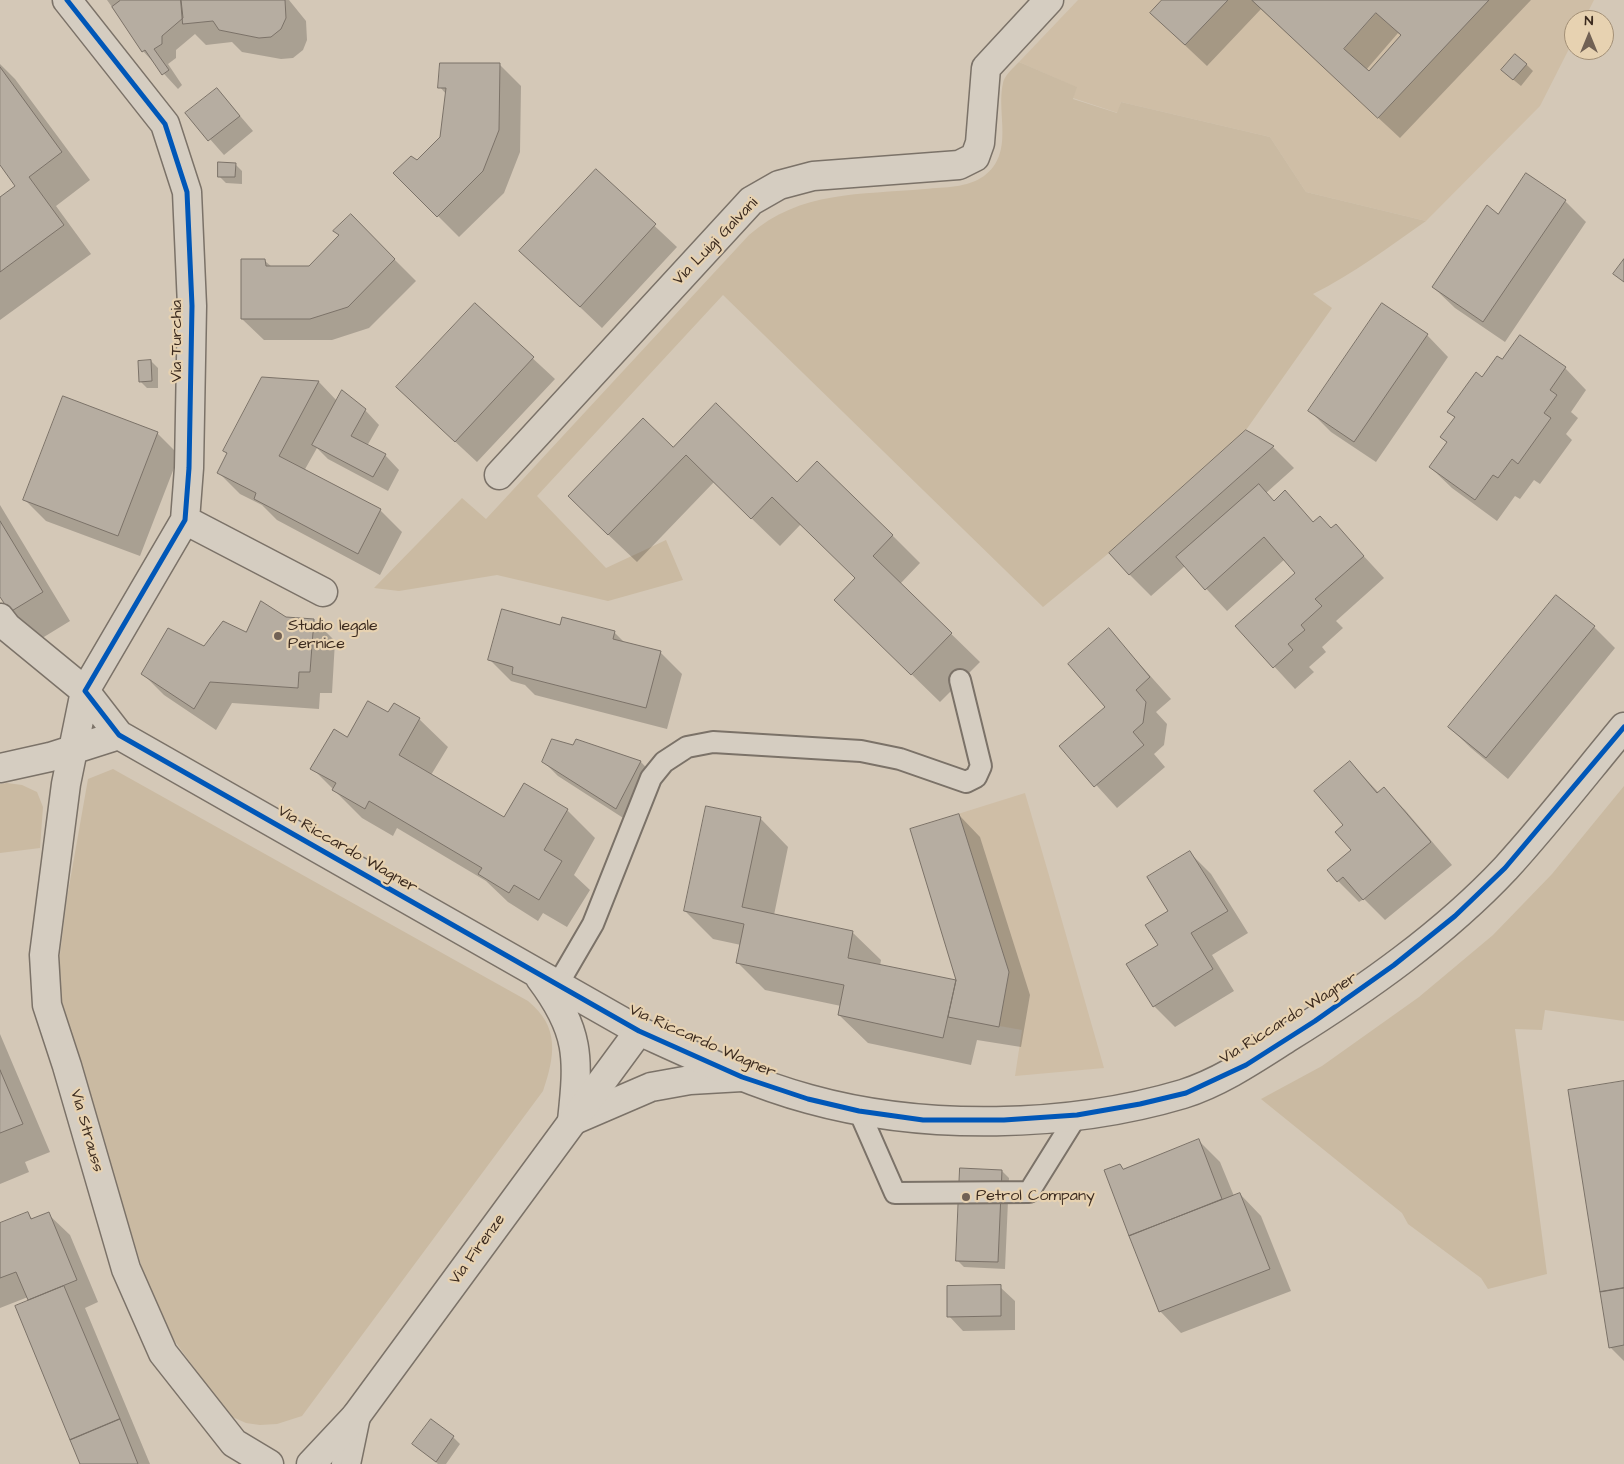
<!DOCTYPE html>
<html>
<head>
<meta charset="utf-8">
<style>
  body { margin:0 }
  #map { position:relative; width:1624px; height:1464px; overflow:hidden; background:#d4c8b7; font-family:"Architects Daughter",sans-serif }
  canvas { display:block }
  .north { position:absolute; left:1564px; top:10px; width:50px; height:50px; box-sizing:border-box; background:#e7d2b1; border:1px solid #a28f76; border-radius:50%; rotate:0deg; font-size:14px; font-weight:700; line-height:20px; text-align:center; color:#3b2a1e }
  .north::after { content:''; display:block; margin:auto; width:18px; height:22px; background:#716154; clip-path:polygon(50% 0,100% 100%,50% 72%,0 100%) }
</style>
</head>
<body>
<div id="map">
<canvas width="1624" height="1464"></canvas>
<div class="north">N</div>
</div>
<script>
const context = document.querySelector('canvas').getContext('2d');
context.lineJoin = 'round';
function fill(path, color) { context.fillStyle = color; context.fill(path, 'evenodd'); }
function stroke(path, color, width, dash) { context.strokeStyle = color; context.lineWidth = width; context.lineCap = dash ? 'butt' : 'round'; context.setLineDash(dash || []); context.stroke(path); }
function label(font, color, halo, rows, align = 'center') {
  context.font = font + ' "Architects Daughter",sans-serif'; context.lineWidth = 4.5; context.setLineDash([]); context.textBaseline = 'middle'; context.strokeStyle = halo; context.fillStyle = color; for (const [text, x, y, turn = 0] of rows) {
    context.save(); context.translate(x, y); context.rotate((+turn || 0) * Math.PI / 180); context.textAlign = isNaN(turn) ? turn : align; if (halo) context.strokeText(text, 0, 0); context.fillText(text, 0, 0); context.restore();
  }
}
fill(new Path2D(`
  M1078 0H1594L1584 20H1574V39L1540 106 1426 221 1306 192 1270 137 1121 102 1118 113 1073 98 1076 87 1019 62Z
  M1025 793 1048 872 1104 1068 1015 1076 1022 1030 948 1017 956 980 910 829Z`), '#cfbea6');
fill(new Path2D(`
  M1019 62 1077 87 1073 99 1117 113 1121 102 1270 137 1306 192 1426 221C1389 247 1353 274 1313 294L1332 308 1246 430 1109 553 1043 607 723 295 537 496 606 568 666 540 683 580 608 601 497 575 399 591 374 588 462 498 486 519 749 235C801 190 860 195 925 189 945 187 967 188 984 176 1015 153 996 114 1003 83 1004 76 1014 67 1019 62Z
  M113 769 528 1001C560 1027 555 1056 543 1091L302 1416 277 1424 260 1425 246 1423 228 1415 174 1340 152 1300 62 1009 58 970 67 898 88 779Z
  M7 783 22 785 37 792 43 807 40 848 0 853V784Z
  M1624 786V1021L1545 1010 1542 1030 1515 1029 1547 1274 1488 1289 1481 1278 1408 1224 1402 1213 1261 1099 1322 1066 1419 997 1493 935 1552 874Z`), '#cabaa2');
fill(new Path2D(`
  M107 0H289L306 21 307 40 303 50 293 58 281 59 242 52 232 42 206 45 195 34 176 50V58L168 64 182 85 178 89 143 51Z
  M1164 0H1531L1400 138 1261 9 1207 66 1173 34ZM1398 33 1402 36 1369 73 1366 70Z
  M0 64 15 79 90 180 56 206 91 254 0 320V199L17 186 0 163Z
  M499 64 521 86 520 152 504 193 459 237 395 173 418 162 441 138 446 94 440 87Z
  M1526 64 1533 71 1521 86 1510 77Z
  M217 89 253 131 224 155 187 113Z
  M235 164 242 171V184L226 183 219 176Z
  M596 171 677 247 602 328 521 251Z
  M1565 201 1586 222 1505 342 1455 308 1433 287Z
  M351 216 416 281 369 328 332 340H264L242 319 265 261 272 267H309L340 236Z
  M475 305 555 379 477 462 420 409Z
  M1427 335 1448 357 1376 462 1331 432 1310 411Z
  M151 361 158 368V388H147L140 381Z
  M1503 361 1565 368 1586 390 1571 412 1578 418 1566 434 1572 440 1540 484 1534 480 1520 499 1515 496 1497 521 1452 488 1430 467 1447 443 1442 437 1455 418 1449 412Z
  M263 378 319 382 337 401 365 410 379 425 367 446 385 455 399 470 388 491 328 459 317 448 304 471 380 510 402 532 380 575 277 520 262 505 240 494 218 472 228 455 224 451Z
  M157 433 179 455 140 556 46 521 25 500Z
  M1273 447 1294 468 1266 493 1275 502 1285 492 1314 523 1332 529 1336 526 1384 578 1336 621 1343 628 1322 647 1326 652 1309 667 1314 672 1295 689 1237 626 1297 573 1285 559 1227 611 1185 566 1151 596 1129 574Z
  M673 449 797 484 892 535 920 563 900 584 980 662 940 702 864 628 857 579 801 524 780 546 714 482 637 562 597 524Z
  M0 505 70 621 39 640 11 612 0 594Z
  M285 618 314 620 335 641 332 693H320L319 709 232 703 216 730 164 695 142 673Z
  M561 626 614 632 625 643 660 652 682 674 667 729 535 695 525 685 511 681 489 659Z
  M1594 627 1615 648 1508 779 1471 748 1449 727Z
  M1109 630 1171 699 1156 712 1167 724 1164 745 1154 754 1165 767 1117 808 1061 746 1107 707Z
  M394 704 419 719 448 747 431 775 505 819 524 785 567 810 595 838 574 875 590 890 567 927 543 913 538 921 508 902 486 881 397 828 393 836 362 818 312 768 347 738 388 714Z
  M577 740 641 762 655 777 631 823 558 776 543 761 574 747Z
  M1350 762 1379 793 1384 789 1405 810 1452 865 1385 920 1364 899 1359 902 1338 881 1353 850 1344 825Z
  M959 815 980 837 1030 995 1021 1047 977 1040 971 1065 868 1043 839 1015 841 1006 765 990 737 962 741 945 713 939 685 911 760 818 788 847 774 915 852 932 881 960 880 966 957 982Z
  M1190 853 1211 874 1248 933 1212 955 1234 991 1175 1027 1154 1006 1169 911Z
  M0 1034 50 1152 25 1162 29 1172 0 1184Z
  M1624 1083V1361L1610 1347Z
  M1199 1141 1220 1162 1234 1196 1240 1194 1261 1216 1291 1291 1181 1333 1160 1311 1105 1171 1120 1165 1124 1170Z
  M1002 1171 1009 1178 1005 1269 964 1267 957 1260Z
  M27 1214 34 1220 48 1214 70 1235 98 1302 85 1308 150 1464H81L28 1297 0 1308V1225Z
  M1000 1287 1015 1301V1330L963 1331 949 1316Z
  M453 1437 460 1444 446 1464H438L414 1444Z`), '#0003');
const building = new Path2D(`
  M121 0H181L183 18 162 36V44L154 49 169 70 162 75 145 50 142 52 112 7Z
  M181 0H285L286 18 281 29 271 37 259 38 219 30 213 21 183 24Z
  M1162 0H1228L1185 45 1150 13Z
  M1252 0H1489L1378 118ZM1376 13 1401 35 1369 71 1344 49Z
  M1515 54 1527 64 1513 80 1501 70Z
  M440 63H500L499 130 483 171 437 217 393 173 411 156 417 160 440 137 446 88H438Z
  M0 67 62 152 29 177 64 225 0 272V197L15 186 0 165Z
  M217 88 240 116 208 141 185 113Z
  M218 162 236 163 235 177H218Z
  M596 169 656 224 580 307 519 251Z
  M1526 173 1566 200 1483 322 1432 287 1487 205 1498 214Z
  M351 214 395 259 348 307 310 319H241V259H265L266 266H309L339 235 333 231Z
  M1624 259V282L1613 274Z
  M475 303 534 357 455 442 396 387Z
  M1382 303 1428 334 1354 442 1308 411Z
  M1520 335 1566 367 1550 390 1557 395 1544 413 1551 418 1518 464 1512 459 1498 478 1493 475 1475 500 1429 467 1447 442 1440 437 1455 417 1447 412 1476 372 1482 377 1497 356 1502 359Z
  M151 360 152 381 139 382 138 361Z
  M262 377 319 381 279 456 381 509 358 554 254 499 256 493 217 473 227 453 223 451Z
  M342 390 366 409 351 436 386 454 373 477 312 445Z
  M63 396 158 432 118 536 23 500Z
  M716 403 797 482 817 461 893 535 873 556 952 633 911 675 834 600 855 578 772 497 751 519 686 455 608 535 568 496 643 418 673 447Z
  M1246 430 1274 446 1129 575 1109 553Z
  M1259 484 1274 501 1285 490 1313 522 1320 516 1331 528 1336 524 1364 556 1315 599 1322 606 1301 625 1305 630 1288 644 1293 650 1273 668 1235 626 1295 573 1264 537 1205 590 1176 557Z
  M0 521 43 592 10 612 0 597Z
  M1556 595 1595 626 1486 758 1448 727Z
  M261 601 286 617 314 619 310 672H299L298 688 210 682 194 709 141 674 168 628 204 646 223 621 246 632Z
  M502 609 560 625 562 617 615 631 613 639 661 651 646 708 512 674 513 667 488 660Z
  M1109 628 1150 677 1136 690 1146 702 1143 723 1133 732 1144 745 1094 787 1059 746 1105 707 1068 664Z
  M368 701 388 712 394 703 420 718 399 755 504 817 524 783 568 809 544 850 562 861 539 900 514 885 509 893 478 874 482 868 369 801 365 809 332 790 336 783 310 769 334 729 347 737Z
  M552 739 573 745 576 739 641 761 616 809 542 762Z
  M1350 761 1377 793 1384 787 1431 842 1363 900 1343 877 1337 882 1327 870 1351 850 1335 832 1343 825 1314 791Z
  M706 806 761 817 742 907 853 931 848 958 956 980 943 1038 838 1015 844 985 736 963 744 924 684 911Z
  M959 814 1009 972 999 1027 948 1017 956 980 910 829Z
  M1190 851 1228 911 1191 933 1213 969 1153 1007 1126 964 1158 945 1145 925 1168 911 1147 877Z
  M0 1070 23 1124 0 1133Z
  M1624 1081V1288L1600 1292 1568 1090Z
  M1199 1139 1222 1199 1129 1236 1104 1170 1120 1164 1123 1169Z
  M960 1168 1002 1170 998 1262 956 1261Z
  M1240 1193 1270 1269 1159 1312 1129 1236Z
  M28 1212 31 1219 49 1212 77 1280 28 1300 16 1272 0 1278V1223Z
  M1001 1285V1316L947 1317V1286Z
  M64 1286 120 1419 70 1440 15 1306Z
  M1624 1288V1345L1609 1348 1600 1292Z
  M120 1419 138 1464H80L70 1440Z
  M431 1419 454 1436 436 1462 412 1444Z`);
fill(building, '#b6ada1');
stroke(building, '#7b7268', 1);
const service = new Path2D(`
  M558 984 593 924 651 778 664 762 687 747 713 742 861 751 900 759 966 782 976 777 981 766 960 680
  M859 1111 895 1193 1029 1192 1077 1115`);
const minor = new Path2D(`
  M67 0 165 124 187 192 192 306 189 468 185 520 85 691 119 735 639 1031
  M499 475 751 201 779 185 813 176 959 165 975 157 980 143 986 68 1049 0
  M185 520 323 592
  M0 618 7 627 85 691 66 784 44 955 47 1005 67 1066 126 1269 163 1353 234 1443 269 1464
  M0 768 50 757 119 735
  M540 978C580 1031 579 1057 572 1121L651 1087 690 1080 742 1077
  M346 1464 356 1416`);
const tertiary = new Path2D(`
  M311 1464 356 1416 639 1031C694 1056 750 1083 809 1099 924 1131 1069 1128 1183 1094 1221 1082 1256 1058 1289 1037 1366 989 1444 934 1506 868 1547 823 1585 774 1624 727`);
stroke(service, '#7b7268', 24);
stroke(minor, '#7b7268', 31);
stroke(tertiary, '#7b7268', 31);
stroke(service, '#d5cdc1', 20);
stroke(minor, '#d5cdc1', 28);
stroke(tertiary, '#d5cdc1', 28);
stroke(new Path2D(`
  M67 0 165 124 187 192 192 306 189 468 185 520 85 691 119 735 639 1031 742 1077 808 1099 859 1111 923 1120H1004L1077 1115 1140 1104 1186 1093 1246 1065 1315 1021 1394 965 1455 916 1505 868 1624 727`), '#0057b8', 5);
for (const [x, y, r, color] of [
  [278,636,5,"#716154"],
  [966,1197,5,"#716154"]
]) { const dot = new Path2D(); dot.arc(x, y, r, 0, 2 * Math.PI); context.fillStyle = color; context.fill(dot); stroke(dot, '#e7d2b1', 2); }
label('16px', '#3b2a1e', '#e7d2b1', [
  ["Via Luigi Galvani",716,242,-46],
  ["Via Turchia",178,341,-90],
  ["Via Riccardo Wagner",347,850,30],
  ["Via Riccardo Wagner",1289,1019,-32],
  ["Via Riccardo Wagner",702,1042,24],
  ["Via Strauss",86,1131,74],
  ["Via Firenze",478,1250,-54]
]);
label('16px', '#3b2a1e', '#e7d2b1', [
  ["Studio legale",288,627],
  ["Pernice",288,645],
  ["Petrol Company",976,1197]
], 'left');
</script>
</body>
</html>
